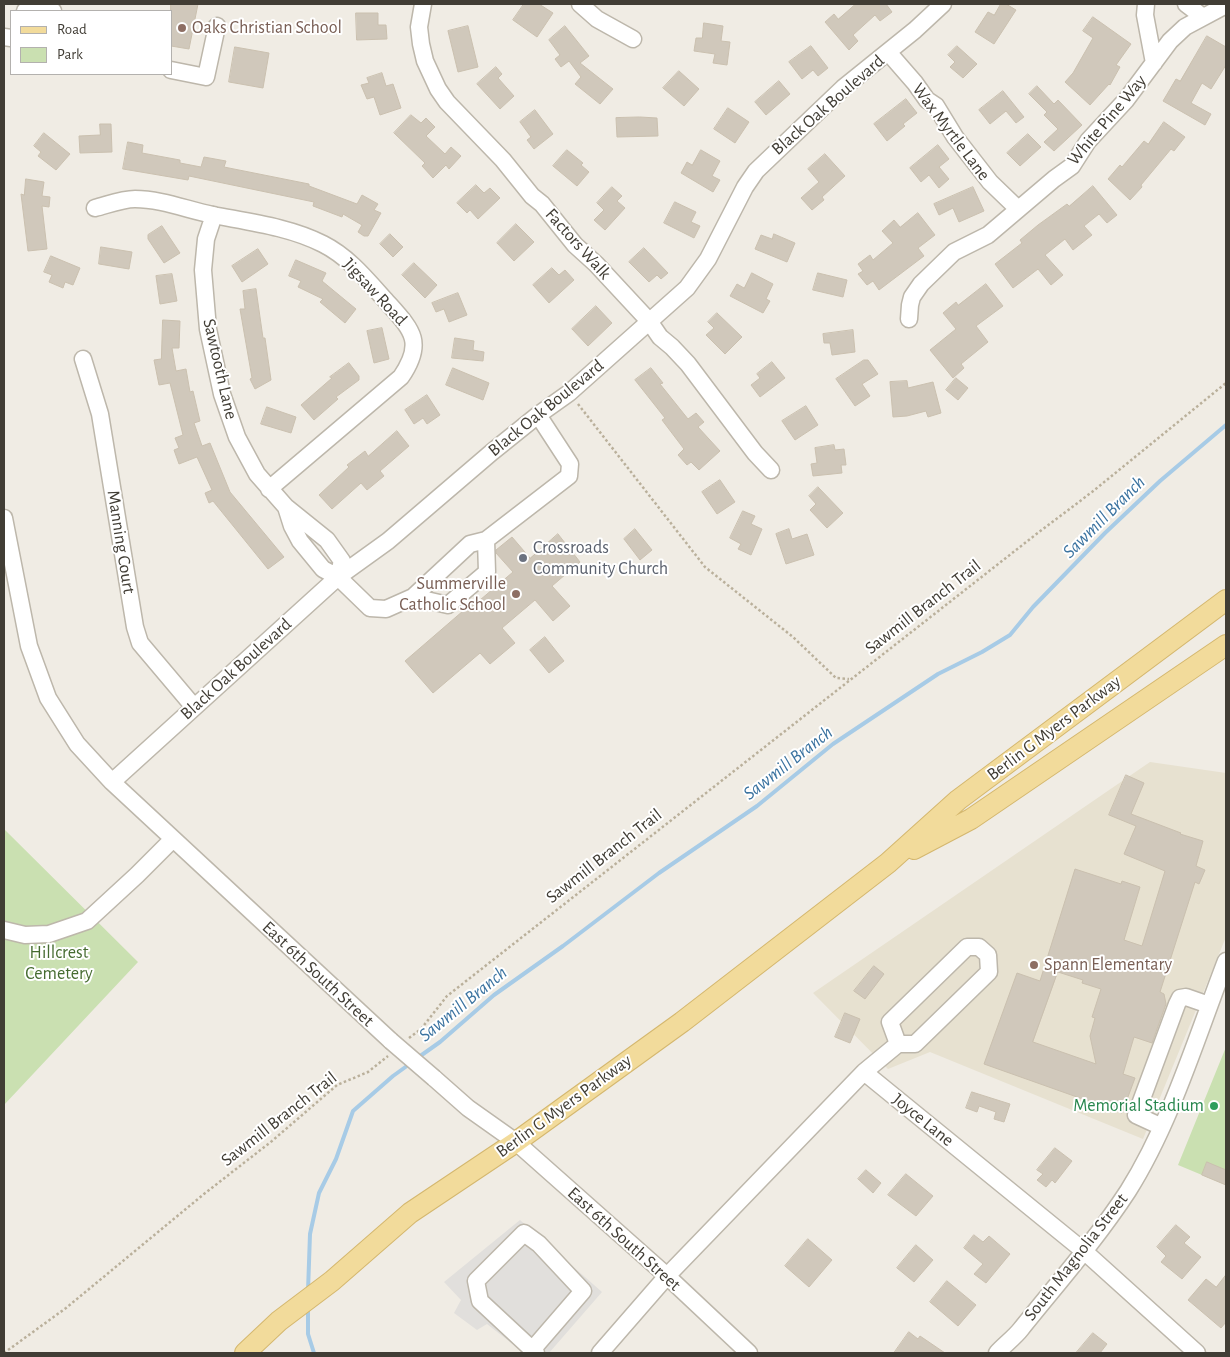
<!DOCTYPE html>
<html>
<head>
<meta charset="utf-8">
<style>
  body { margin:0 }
  #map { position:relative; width:1230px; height:1357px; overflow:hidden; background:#f0ece4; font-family:"Alegreya Sans",sans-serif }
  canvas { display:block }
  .frame { position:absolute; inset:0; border:5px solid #413d35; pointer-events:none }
  .legend { position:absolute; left:10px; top:10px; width:162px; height:65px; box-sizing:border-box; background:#fff; border:1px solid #b3b1ae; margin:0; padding:6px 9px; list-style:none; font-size:15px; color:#413d35 }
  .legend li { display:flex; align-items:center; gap:10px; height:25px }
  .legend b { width:25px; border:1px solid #b3b1ae }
</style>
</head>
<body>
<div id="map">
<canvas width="1230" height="1357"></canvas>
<div class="frame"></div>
<ul class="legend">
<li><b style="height:6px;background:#f2db9b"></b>Road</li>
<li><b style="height:14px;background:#cae0b1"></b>Park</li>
</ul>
</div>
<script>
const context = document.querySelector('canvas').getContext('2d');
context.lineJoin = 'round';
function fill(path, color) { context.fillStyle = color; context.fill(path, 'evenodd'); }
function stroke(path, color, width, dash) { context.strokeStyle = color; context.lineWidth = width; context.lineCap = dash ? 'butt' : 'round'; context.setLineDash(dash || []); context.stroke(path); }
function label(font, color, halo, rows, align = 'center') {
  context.font = font + ' "Alegreya Sans",sans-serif'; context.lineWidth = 4; context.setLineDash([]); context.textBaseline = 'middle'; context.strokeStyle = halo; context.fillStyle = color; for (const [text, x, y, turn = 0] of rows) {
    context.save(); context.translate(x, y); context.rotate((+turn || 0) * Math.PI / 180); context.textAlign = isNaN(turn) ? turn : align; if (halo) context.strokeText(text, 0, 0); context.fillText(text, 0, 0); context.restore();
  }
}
fill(new Path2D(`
  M1150 762 1226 773V937L1143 1139 930 1052 888 1069 813 993Z`), '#e7e1d0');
fill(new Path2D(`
  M4 829 138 962 4 1105Z
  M1226 1047V1185L1178 1165Z`), '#cae0b1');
fill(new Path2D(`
  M520 1220 602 1292 549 1353H524L487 1324 477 1330 454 1313 461 1300 444 1282Z`), '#e1dfdc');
stroke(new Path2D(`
  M416 1059 440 1042 494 995 563 946 659 873 757 806 833 744 938 674 982 652 1010 635 1033 607 1105 533 1160 481 1226 425
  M308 1291 310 1234 319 1193 336 1159 353 1111 393 1076 411 1063
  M308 1308V1334L314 1353`), '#a7cbe6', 4);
const building = new Path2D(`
  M171 4H198L189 49 171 46Z
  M524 4H539L553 13 537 37 513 20Z
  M856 4H886L892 12 880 21 875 15 853 35 858 41 849 50 825 22 834 14 838 19Z
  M1001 4H1006L1016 10 994 44 975 32 988 12 994 15Z
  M356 13H378V25H386L387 39 357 40Z
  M1093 17 1131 44 1116 65 1120 67 1110 85 1109 84 1090 105 1065 82 1073 73 1093 38 1083 31Z
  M704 23 723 26 721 41 730 42 727 65 713 63 715 54 694 51 696 38H702Z
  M468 26 478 67 458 72 448 31Z
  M565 26 589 56 580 63 613 89 600 104 575 84 581 77 569 61 561 67 555 59 560 55 549 40Z
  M1207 36 1226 47V65L1211 89 1202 83 1191 103 1211 114 1205 125 1163 101 1176 79 1180 81Z
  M811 46 828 68 818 76 813 70 802 79 789 62Z
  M957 46 977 64 963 78 950 67 955 62 948 55Z
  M235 47 269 53 263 88 229 82Z
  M496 67 502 74 498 78 514 96 500 109 477 84Z
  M679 71 699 89 684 106 663 88Z
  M382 73 386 86 393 84 401 108 380 115 374 97 367 99 361 85 369 83 367 78Z
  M779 81 790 94 766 115 755 102Z
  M1037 86 1054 104 1058 100 1082 125 1054 151 1044 142 1058 129 1044 115 1047 112 1029 94Z
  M1003 91 1024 117 1016 123 1006 111 990 124 979 110Z
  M906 99 917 113 903 124 905 126 887 141 874 124Z
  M728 108 749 122 735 143 714 129Z
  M535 110 553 134 534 149 527 140 531 137 520 122Z
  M411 115 421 123 426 118 435 127 426 136 445 154 451 147 461 156 449 169 446 165 433 178 422 166 425 163 394 133Z
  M640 117 657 118 658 136 617 137 616 118Z
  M1164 122 1185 137 1174 151 1171 149 1141 185 1142 187 1130 200 1108 179 1120 165 1122 167 1144 141 1148 144Z
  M100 124H111L112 152 80 153 79 136 100 135Z
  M44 133 70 154 56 170 38 156 41 152 34 146Z
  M1028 134 1041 147 1020 166 1007 153Z
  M128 142 143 145 142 153 180 160V163L201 167 204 157 226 161 224 167 309 184V186L357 204 362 195 378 204 374 210 381 213 368 236H364L358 232 362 225 343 214 342 217 313 206 314 202 189 176 188 180 123 169Z
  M938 145 949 159 939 167 949 179 939 188 929 175 921 182 910 168Z
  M567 150 583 163 581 165 589 172 577 186 553 166Z
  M701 150 720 161 712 176 720 180 713 192 681 173 687 162 692 165Z
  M825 154 845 176 822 197 824 200 812 210 801 198 819 182 808 169Z
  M26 179 44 182 42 196 50 197 49 207 42 206 47 249 28 251 21 194 24 195Z
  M476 185 484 193 490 188 500 198 478 219 470 210 467 213 457 203Z
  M1093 186 1117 215 1107 223 1099 214 1084 226 1092 235 1073 250 1065 239 1045 255 1063 275 1051 285 1038 269 1013 288 995 264 1022 243 1020 240 1038 225 1067 204 1069 206Z
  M612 187 622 196 617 201 625 208 605 230 594 220 604 210 597 203Z
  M973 187 984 211 959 222 953 208 939 215 934 204Z
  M675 202 696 212 691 222 700 226 694 238 664 223Z
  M918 213 935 235 918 248 924 256 879 290 873 281 867 285 858 274 863 271 858 264 870 255 873 260 893 243 882 231 894 220 900 227Z
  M516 224 534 242 514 261 497 243Z
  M162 226 180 253 164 263 148 239V235Z
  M390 234 403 247 393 257 380 244Z
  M774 234 795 243 787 262 755 249 761 235 772 239Z
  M101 247 132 252 129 269 99 264Z
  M644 248 668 273 661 279 657 275 649 282 629 262Z
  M258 249 268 264 242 282 232 266Z
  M51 256 80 268 73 285 65 282 63 288 49 282 52 275 44 272Z
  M296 260 326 273 322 281 356 309 345 323 320 302 323 299 298 287 301 281 289 276Z
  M414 263 437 285 425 298 402 275Z
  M552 268 559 275 565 270 574 280 549 303 533 285Z
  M752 273 773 284 766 299 770 301 763 313 730 296 737 284 744 288Z
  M818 273 847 280 843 297 813 290Z
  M172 274 177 301 160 304 156 276Z
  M986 284 1003 306 976 326 988 342 961 364 964 368 953 378 930 350 956 329 943 313 956 302 958 305Z
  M256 289 263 338H265L271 380 255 389 250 379 252 378 240 309H245L243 291Z
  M458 293 467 315 449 322 444 309 436 312 432 303Z
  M596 306 612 323 588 346 572 329Z
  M717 313 742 337 725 354 706 335 714 328 708 322Z
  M163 320 180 321 179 348H172L176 371 186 369 190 392 193 391 200 421 194 423 202 446 210 443 230 492 284 557 268 569 213 501 209 503 205 493 212 490 197 457 179 464 174 450 179 448 175 438 183 435 170 383 159 385 154 360 161 359Z
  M382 328 389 359 374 363 367 331Z
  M853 330 855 352 832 355 830 343H824L823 334Z
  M455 338 474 341 473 350 484 352 483 361 452 358Z
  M864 360H868L878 374 862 384 870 396 855 406 836 379Z
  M772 362 785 378 760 397 751 385 760 378 757 374Z
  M349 363 359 376V380L336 397 338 399 314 420 301 405 332 378 330 377Z
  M453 368 489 383 483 400 446 385Z
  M651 368 663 383 660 384 688 419 696 413 704 422 698 427 720 451 699 470 691 462 687 465 678 455 684 449 662 420 665 418 635 380Z
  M956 378 968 388 958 400 946 390Z
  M907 381 908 388 933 382 941 413 928 417 926 411 907 416 893 417 890 382Z
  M427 395 440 415 427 424 423 418 414 424 405 410Z
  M806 406 818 425 795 440 782 421Z
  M267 407 296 417 291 433 261 424Z
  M397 431 409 446 380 471 384 476 367 490 361 483 332 509 319 495 349 467 347 465 365 451 368 456Z
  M834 445 835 450 844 449 846 465H841L842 473 813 476 811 464 817 463 815 448Z
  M720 480 735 502 717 514 702 492Z
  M818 487 843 513 827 528 810 510 816 504 809 496Z
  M743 511 755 516 751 524 762 529 751 555 738 549 741 544 730 538Z
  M635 529 652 550 640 560 624 539Z
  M789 529 792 539 807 534 814 555 786 564 776 534Z
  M558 534 580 562 552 586 570 606 553 621 535 600 502 628 515 643 490 664 480 653 433 693 405 661 478 598 480 600 513 572 496 553V550L512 537 530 558Z
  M545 637 564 661 549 673 530 650Z
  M1126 775 1144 783 1131 814 1181 833 1180 834 1203 841 1196 866 1205 870 1199 884 1195 882 1160 992 1164 994 1166 1004 1152 1043 1134 1037 1123 1074 1135 1078 1122 1113 984 1064 1017 973 1040 981 1075 869 1121 884 1122 881 1140 887 1124 940 1142 946 1165 871 1124 854 1136 826 1109 815ZM1058 972 1083 980 1082 983 1101 989 1092 1017 1095 1018 1090 1036 1096 1064 1033 1042Z
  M874 966 884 974 865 999 854 991Z
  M845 1013 860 1019 850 1043 835 1037Z
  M972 1092 1010 1104 1004 1122 994 1119 996 1112 979 1106 977 1112 966 1108Z
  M1055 1148 1072 1161 1055 1183 1052 1180 1046 1187 1037 1180 1043 1174 1037 1170Z
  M1207 1162 1226 1170V1185L1202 1175Z
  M866 1170 881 1183 873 1193 858 1179Z
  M906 1174 933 1196 916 1216 888 1195Z
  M1176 1225 1190 1237 1184 1243 1201 1257 1182 1279 1161 1262 1166 1256 1157 1247Z
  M974 1235 983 1242 989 1236 1010 1254 986 1283 974 1274 983 1264 964 1248Z
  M808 1239 832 1260 809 1287 785 1266Z
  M916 1245 933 1260 914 1282 897 1268Z
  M1226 1275V1322L1221 1328 1188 1300 1206 1279 1216 1287Z
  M947 1281 976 1305 958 1326 930 1302Z
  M909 1332 918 1339 920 1336 945 1353H894Z
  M1093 1333 1107 1344 1100 1353H1076Z`);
fill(building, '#d0c8bb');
stroke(building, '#cac0af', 1);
const minor = new Path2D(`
  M423 4 419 27 421 44 425 61 438 89 447 102 503 160 532 196 542 204 575 245 596 264 649 321 660 337 672 347 688 364 755 453 771 470
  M580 4 597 19 633 39
  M1146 4 1145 15 1154 63
  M1186 4 1203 17
  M25 11 30 7 53 11
  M4 37 11 38
  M888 52 915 83 927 100 936 106 955 137 990 182 1018 209
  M171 70 206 77 217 26
  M95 208C107 205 122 199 135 199 161 199 188 210 213 215 249 222 290 227 323 244 349 257 368 281 387 302 412 330 425 342 401 377L269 489
  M214 215 206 239 203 270 208 329 222 394 237 437 257 474 286 507
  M909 319 910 305 912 297 921 284 954 252 988 235 1054 179 1072 166 1088 141 1126 100 1170 41 1185 27 1226 5
  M83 359 100 414 135 627 140 643 194 707
  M4 518 29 646 48 698 77 744 112 782 391 1041
  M338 577 342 561 327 540 286 507 292 526 300 541 323 569 338 577 370 608 386 609 413 597 470 544 486 540 569 476 570 464 538 415
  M413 597 448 605 487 572 486 540
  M112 782 338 577 388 541 492 452 538 415 569 393 687 288 708 259 745 187 756 171 843 88 915 30 943 4
  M4 930 25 935 49 934 87 921 137 875 173 839
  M864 1072 898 1044H915L989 972 988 955 979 947H967L890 1022 898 1044
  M434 1078 468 1108 516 1142 667 1276 749 1353
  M1162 1127 1136 1115 1177 1004 1180 998 1186 997 1209 1005
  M532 1350 583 1291 539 1244 524 1233 476 1281 480 1301 536 1353
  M600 1353 667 1276 864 1072 1085 1252 1197 1353
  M997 1353C1004 1345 1014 1338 1021 1329 1057 1284 1096 1240 1128 1191 1171 1123 1197 1036 1226 961`);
const major = new Path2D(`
  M914 849 971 819 1226 645
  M245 1353 279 1321 332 1281 410 1213 516 1142 682 1022 888 863 958 800 1226 600`);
stroke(minor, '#bdb7ab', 19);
stroke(major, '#d4b76e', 22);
stroke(new Path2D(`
  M578 404 705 567 793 637 836 678 849 679
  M409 1038 421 1029 447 996 1039 532 1092 492 1226 383
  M4 1353 66 1308 204 1194 272 1141 337 1085 368 1072 388 1056`), '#bab09b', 2.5, [2.5, 2.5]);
stroke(minor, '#fff', 16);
stroke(major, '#f2db9b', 20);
const minorBridge = new Path2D(`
  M391 1041 434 1078`);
stroke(minorBridge, '#bdb7ab', 19, []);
stroke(minorBridge, '#fff', 16);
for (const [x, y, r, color] of [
  [182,28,5,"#8d6e63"],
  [523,558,5,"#6b7280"],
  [516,594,5,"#8d6e63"],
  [1034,965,5,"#8d6e63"],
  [1214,1106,5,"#2e9e5b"]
]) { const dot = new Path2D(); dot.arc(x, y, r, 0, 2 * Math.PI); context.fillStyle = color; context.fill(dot); stroke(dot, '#fff', 2); }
label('18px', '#785e54', '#fff', [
  ["Oaks Christian School",192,28],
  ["Summerville",506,584,"right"],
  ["Catholic School",506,605,"right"],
  ["Spann Elementary",1044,965]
], 'left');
label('18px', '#413d35', '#fff', [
  ["Black Oak Boulevard",828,105,-41],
  ["White Pine Way",1107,120,-50],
  ["Wax Myrtle Lane",951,132,53],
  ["Factors Walk",578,244,48],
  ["Jigsaw Road",375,292,47],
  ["Sawtooth Lane",220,369,77],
  ["Black Oak Boulevard",546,408,-39],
  ["Manning Court",121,542,81],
  ["Sawmill Branch Trail",923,607,-38],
  ["Black Oak Boulevard",236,669,-42],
  ["Berlin G Myers Parkway",1054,728,-37],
  ["Sawmill Branch Trail",604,856,-38],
  ["East 6th South Street",318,974,43],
  ["Berlin G Myers Parkway",564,1106,-36],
  ["Sawmill Branch Trail",279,1119,-38],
  ["Joyce Lane",923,1120,39],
  ["East 6th South Street",624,1239,42],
  ["South Magnolia Street",1076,1257,-52]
]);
label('18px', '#5b616d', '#fff', [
  ["Crossroads",533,548],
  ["Community Church",533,569]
], 'left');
label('18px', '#456b30', '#fff', [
  ["Hillcrest",59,953],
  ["Cemetery",59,974]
]);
label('18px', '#27864d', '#fff', [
  ["Memorial Stadium",1204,1106]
], 'right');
label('italic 19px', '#3b73a0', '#fff', [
  ["Sawmill Branch",1104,517,-45],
  ["Sawmill Branch",788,763,-38],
  ["Sawmill Branch",463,1004,-39]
]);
</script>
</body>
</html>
